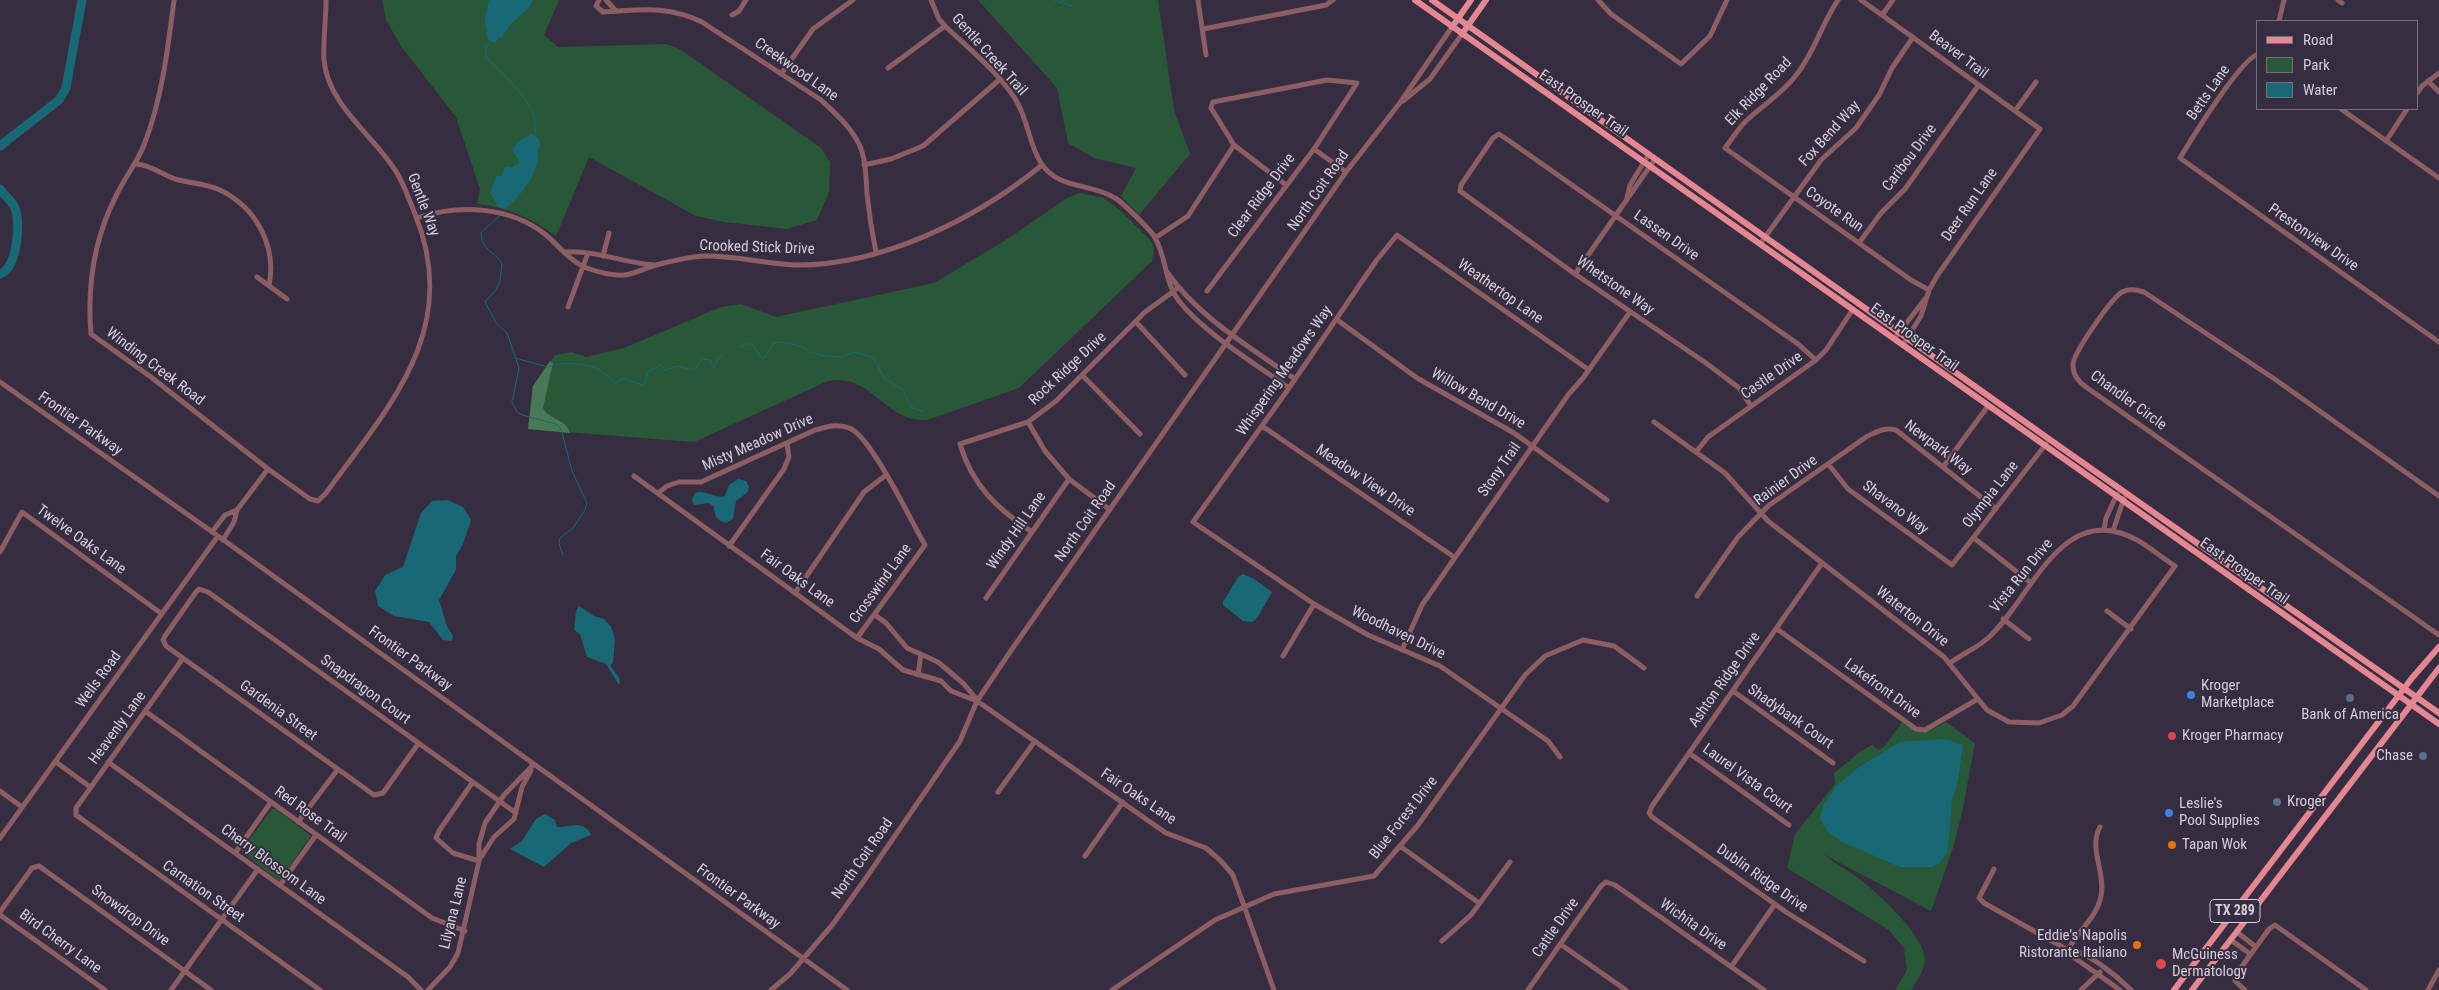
<!DOCTYPE html>
<html>
<head>
<meta charset="utf-8">
<style>
  body { margin:0 }
  #map { position:relative; width:2439px; height:990px; overflow:hidden; background:#362e40; font-family:"Roboto Condensed",sans-serif }
  canvas { display:block }
  .legend { position:absolute; left:2256px; top:20px; width:162px; height:90px; box-sizing:border-box; background:#362e40; border:1px solid #756e7e; margin:0; padding:6px 9px; list-style:none; font-size:15px; color:#d4cfdb }
  .legend li { display:flex; align-items:center; gap:10px; height:25px }
  .legend b { width:25px; border:1px solid #756e7e }
</style>
</head>
<body>
<div id="map">
<canvas width="2439" height="990"></canvas>
<ul class="legend">
<li><b style="height:6px;background:#e58792"></b>Road</li>
<li><b style="height:14px;background:#295838"></b>Park</li>
<li><b style="height:14px;background:#186875"></b>Water</li>
</ul>
</div>
<script>
const context = document.querySelector('canvas').getContext('2d');
context.lineJoin = 'round';
function fill(path, color) { context.fillStyle = color; context.fill(path, 'evenodd'); }
function stroke(path, color, width, dash) { context.strokeStyle = color; context.lineWidth = width; context.lineCap = dash ? 'butt' : 'round'; context.setLineDash(dash || []); context.stroke(path); }
function label(font, color, halo, rows, align = 'center') {
  context.font = font + ' "Roboto Condensed",sans-serif'; context.lineWidth = 4; context.setLineDash([]); context.textBaseline = 'middle'; context.strokeStyle = halo; context.fillStyle = color; for (const [text, x, y, turn = 0] of rows) {
    context.save(); context.translate(x, y); context.rotate((+turn || 0) * Math.PI / 180); context.textAlign = isNaN(turn) ? turn : align; if (halo) context.strokeText(text, 0, 0); context.fillText(text, 0, 0); context.restore();
  }
}
fill(new Path2D(`
  M382 0H559L544 35 558 47 667 44 681 50 821 148 830 162 829 192 817 220 787 229 724 222 696 216 589 157 556 236C531 218 508 207 477 204L480 189 456 117 401 46 386 20Z
  M978 0H1158L1174 110 1190 154 1139 215 1121 196 1136 168 1094 158 1068 143 1057 88Z
  M1080 193 1104 198 1120 210 1151 241 1154 249 1152 261 1019 388 927 420C883 422 872 372 828 381L694 442 528 429 533 386 555 355 572 352 586 357 624 348 721 307 741 304 776 317 934 283 1009 238 1067 198Z
  M1902 722C1923 737 1924 734 1946 722L1975 743 1962 813 1953 848 1931 911 1823 854C1835 864 1850 871 1862 881 1879 894 1920 933 1924 954 1927 968 1918 979 1911 990H1895L1907 970 1904 948 1889 930 1787 868 1795 834 1835 784 1834 773 1861 751 1872 745 1878 750 1885 746Z
  M272 809H276L311 836 280 880 276 879 241 851Z`), '#295838');
fill(new Path2D(`
  M550 361 553 363 543 408C548 420 566 418 570 433L528 429 533 386Z`), '#487856');
fill(new Path2D(`
  M489 0H533C527 15 509 20 503 37L498 38 495 43 488 40 485 19Z
  M532 134 539 139 541 146 538 149C540 173 522 194 505 209L498 207 490 192 497 176H501L506 166 512 167 518 164 519 161 512 150 518 141Z
  M738 479 746 481 749 487 748 492 736 501 733 519 726 523C717 521 714 515 714 507L709 503 694 505 692 500 695 493C706 489 713 499 725 496L729 485Z
  M448 500 463 507 471 520 463 544 456 556V570L439 600 447 626 453 636 452 641 443 640 429 622 394 616 378 606 375 591 385 575 403 567 421 513 432 501Z
  M1243 574 1254 579 1272 592 1257 618 1252 622 1243 621 1223 605V602L1238 577Z
  M579 606 594 616 604 619 611 627 615 639 613 663 610 665 620 679 619 685 606 664 587 657 580 634 574 630 576 611Z
  M1940 739 1950 740 1963 745 1958 780 1952 800 1948 851 1940 863 1932 867H1900L1842 842 1827 831 1820 820 1823 806 1836 786 1859 767 1900 742Z
  M545 814 555 820 557 827C570 828 584 819 591 835L571 843 544 867 510 849 522 841 536 819Z`), '#186875');
stroke(new Path2D(`
  M1054 0 1072 6
  M1059 2 1065 0
  M491 42 486 46 485 55C501 75 545 107 534 136
  M500 215 481 233C481 250 495 252 502 263L500 281 496 290 485 302 496 323 507 333 519 368 512 402 517 412 522 415 556 424 561 429 572 471 587 503 585 510 573 528 560 538 559 544 563 555
  M741 347 747 344H752L762 358H765L773 344C786 340 792 345 803 347L809 352 825 356 841 357 854 352 873 357 884 378 903 390 911 407 924 412
  M515 358 548 367C561 361 584 363 598 369 605 373 610 379 616 383L624 378 644 386 648 372 660 365 665 370 677 366 694 370 703 359 710 360 711 365 715 367 717 360 724 355`), '#186875', 1);
stroke(new Path2D(`
  M0 146 59 100 66 88 82 0
  M0 189C4 195 13 202 15 208 21 223 17 269 0 274`), '#186875', 9);
stroke(new Path2D(`
  M174 0C168 48 162 99 144 145 137 163 125 177 117 194 94 238 87 286 91 334L151 377 268 469 310 499 318 501 326 493C389 406 462 330 415 214 409 200 404 183 395 170 372 134 328 105 324 60 323 41 326 20 326 0
  M599 0 596 6 603 12C641 10 666 5 702 22L821 100C835 113 850 126 859 144 866 159 866 178 867 194 869 214 872 233 876 252
  M606 0 616 11
  M931 0 939 19 945 26C968 48 996 70 1014 97 1028 117 1028 143 1041 163 1058 190 1092 183 1115 198 1122 202 1152 231 1155 238 1167 258 1164 282 1179 301 1204 333 1256 364 1289 388
  M1198 0 1206 55
  M1598 0 1611 14 1681 64 1710 36 1727 0
  M1838 0C1822 23 1815 51 1797 74 1783 93 1763 105 1746 121 1738 129 1732 139 1725 148L1911 280 1929 290
  M1861 0 2040 129 1937 276 1929 290 1921 316 1903 345
  M2338 0 2342 3
  M732 15 739 11 746 0
  M1882 15 1893 0
  M2279 21 2284 0
  M1203 29 1326 5 1333 0
  M2258 54C2240 60 2192 138 2180 158L2439 342
  M888 68 945 26
  M781 74 813 29 853 0
  M2428 81 2439 92
  M2418 92 2422 86 2439 73
  M1403 101 1430 79 1462 34
  M2341 109 2439 178
  M2015 111 2036 82
  M2386 141 2407 109
  M136 164C151 165 161 174 175 179 189 183 207 184 220 190 257 208 277 247 269 286
  M864 165 891 159 923 146 999 80
  M1286 185 1234 145 1211 108 1213 102 1327 80 1357 83 1314 149
  M1627 198 1630 185 1649 154
  M417 218C459 204 510 206 546 235 558 245 572 263 587 268 598 272 612 276 624 275 635 274 645 268 656 265 671 261 689 257 704 256 734 255 765 264 795 265 882 266 976 219 1042 165
  M1155 238 1188 216 1234 145
  M1859 243 1881 213 1905 189 1978 86
  M1760 244 1821 160 1856 128 1879 95 1892 68 1913 37
  M566 252C595 250 624 263 654 265
  M603 256 609 233
  M1167 272C1199 318 1250 347 1295 379
  M1575 274 1655 159
  M257 277 287 299
  M1207 291 1314 149 1346 172
  M568 307 588 253
  M1336 319 1417 378 1514 433 1607 500
  M1136 322 1185 375
  M1894 339 1925 299
  M1082 375 1140 434
  M0 382 218 536 847 990
  M1751 406 1739 388 1706 363 1575 274 1460 191 1461 185 1493 138 1499 134 1508 140 1798 344 1816 360
  M1028 422 1045 451 1069 479 1109 509
  M1654 422 1725 473 1768 521 1944 657 1987 710 2009 722 2039 723 2062 715 2073 706 2175 566C2162 558 2150 547 2137 540 2061 498 2032 599 1988 638 1977 648 1962 654 1950 663
  M1262 426 1454 557
  M1696 452 1708 437 1816 360 1826 350 1853 309
  M1829 465 1848 489 1952 565 2046 444
  M1943 467 1988 406
  M634 476 857 638 879 649 903 670 941 681 951 691 977 701 1166 833 1206 848 1221 861 1233 875 1274 990
  M658 493 667 486 679 482H701L815 430C827 427 837 423 849 428 870 434 912 523 925 545L857 638
  M2439 496 2276 380 2144 292C2136 290 2129 288 2122 292 2111 299 2073 353 2073 365 2073 375 2078 381 2086 387L2439 635
  M2104 530 2106 518 2117 494
  M2113 531 2124 498
  M212 532 225 515 237 510 268 469
  M1032 532C997 509 972 485 960 444L1028 422 1056 401 1145 312 1178 288
  M1974 538 2031 583
  M223 540 234 522 237 510
  M729 546 784 469 789 457 787 444
  M0 552 22 512 162 614
  M1822 563 1652 806 1649 813 1652 817 1786 912 1864 961
  M795 593 864 492 886 475
  M1697 596 1738 537 1768 506 1866 437C1876 432 1884 427 1896 430L1996 509
  M986 598 1069 479
  M2107 611 2131 629
  M875 615 886 623 907 648 938 662 964 684 977 700
  M2003 619 2029 639
  M1777 629 1916 729 1925 730 1976 700
  M1402 650 1422 605 1568 395 1583 378 1630 312
  M1283 656 1314 604
  M183 658 76 808V815L320 990
  M918 675 921 654
  M1733 691 1833 763
  M145 711 432 918 465 931
  M418 744 383 793 374 795 166 646 163 640 165 636 196 592 199 589 208 592 516 813
  M1689 753 1789 825
  M1560 757 1548 741 1440 666 1368 635 1314 604 1193 522 1289 388 1376 261 1397 235 1589 370
  M56 762 90 787
  M108 762 408 977 421 990
  M472 783 439 831 436 838 453 853 479 861
  M0 791 22 807
  M998 792 1035 741
  M298 822 338 769
  M0 838 218 536
  M1400 846 1479 903
  M235 853 271 802
  M1085 856 1123 802
  M479 860 494 837 514 819 522 787 531 770
  M1994 869 1979 898 1984 903 2068 950C2086 950 2118 977 2131 990
  M280 885 316 835
  M0 912 32 868 39 866 211 990
  M0 915 105 990
  M2237 932 2256 947
  M2231 940 2250 954
  M1442 941 1471 915 1510 862
  M1560 944 1626 990
  M2068 950C2077 931 2097 918 2101 896 2106 873 2088 848 2100 827
  M2068 950 2072 956 2120 990
  M1731 967 1775 904
  M171 990 258 869
  M428 990 450 967 458 953 479 861V844L485 823 504 795 534 764
  M771 990 790 974 833 924 866 878 960 741 977 701 1010 652 1346 172 1399 104 1452 27
  M1112 990 1215 920 1274 894 1374 876 1418 825 1525 675 1545 656 1583 640 1614 646 1644 668
  M1528 990 1601 886 1606 882 1615 885 1764 990
  M2081 990 2100 972
  M2245 990 2235 981V976L2269 929 2275 925 2366 990
  M2428 990 2439 970`), '#8c5e63', 5);
stroke(new Path2D(`
  M1415 0 2439 724
  M1432 0 2049 439 2439 713
  M1452 27 1471 0
  M1462 34 1486 0
  M2174 990 2412 678 2439 647
  M2192 990 2439 668`), '#e58792', 6);
for (const [x, y, r, color] of [
  [2191,695,5,"#3f7fe0"],
  [2350,698,5,"#5c6f8a"],
  [2172,736,5,"#e0444e"],
  [2423,756,5,"#5c6f8a"],
  [2277,802,5,"#5c6f8a"],
  [2169,813,5,"#3f7fe0"],
  [2172,845,5,"#e8710a"],
  [2137,945,5,"#e8710a"],
  [2161,964,6,"#e0444e"]
]) { const dot = new Path2D(); dot.arc(x, y, r, 0, 2 * Math.PI); context.fillStyle = color; context.fill(dot); stroke(dot, '#362e40', 2); }
for (const [x, y, w] of [
  [2235,911,50]
]) { const box = new Path2D(); box.roundRect(x - w / 2, y - 11.5, w, 23, 4); context.fillStyle = '#362e40'; context.fill(box); stroke(box, '#d4cfdb', 1); }
label('bold 14px', '#d4cfdb', null, [
  ["TX 289",2235,911]
]);
label('15px', '#d4cfdb', '#362e40', [
  ["Gentle Creek Trail",989,55,48],
  ["Beaver Trail",1958,55,37],
  ["Creekwood Lane",796,70,35],
  ["Elk Ridge Road",1759,92,-46],
  ["Betts Lane",2209,93,-55],
  ["East Prosper Trail",1583,104,35],
  ["Fox Bend Way",1830,134,-48],
  ["Caribou Drive",1910,158,-53],
  ["North Coit Road",1319,191,-55],
  ["Clear Ridge Drive",1262,196,-53],
  ["Gentle Way",423,205,69],
  ["Deer Run Lane",1970,205,-55],
  ["Coyote Run",1834,210,35],
  ["Lassen Drive",1666,236,35],
  ["Prestonview Drive",2313,238,35],
  ["Crooked Stick Drive",757,248,2],
  ["Whetstone Way",1615,286,35],
  ["Weathertop Lane",1500,292,35],
  ["East Prosper Trail",1914,338,36],
  ["Winding Creek Road",155,367,37],
  ["Rock Ridge Drive",1068,369,-43],
  ["Whispering Meadows Way",1285,371,-55],
  ["Castle Drive",1772,376,-35],
  ["Willow Bend Drive",1478,399,30],
  ["Chandler Circle",2128,401,36],
  ["Frontier Parkway",80,424,35],
  ["Misty Meadow Drive",758,443,-24],
  ["Newpark Way",1938,448,37],
  ["Stony Trail",1500,470,-55],
  ["Meadow View Drive",1365,481,34],
  ["Rainier Drive",1786,481,-36],
  ["Olympia Lane",1991,495,-52],
  ["Shavano Way",1895,508,37],
  ["North Coit Road",1086,522,-55],
  ["Windy Hill Lane",1017,531,-55],
  ["Twelve Oaks Lane",81,540,36],
  ["East Prosper Trail",2244,572,35],
  ["Vista Run Drive",2022,576,-51],
  ["Fair Oaks Lane",797,579,36],
  ["Crosswind Lane",881,584,-54],
  ["Waterton Drive",1912,617,38],
  ["Woodhaven Drive",1398,633,26],
  ["Frontier Parkway",410,659,36],
  ["Wells Road",99,680,-54],
  ["Ashton Ridge Drive",1725,680,-55],
  ["Lakefront Drive",1882,689,36],
  ["Snapdragon Court",365,690,36],
  ["Gardenia Street",278,711,36],
  ["Shadybank Court",1790,717,35],
  ["Heavenly Lane",118,728,-54],
  ["Laurel Vista Court",1747,779,36],
  ["Fair Oaks Lane",1138,797,34],
  ["Red Rose Trail",310,815,36],
  ["Blue Forest Drive",1404,818,-52],
  ["North Coit Road",863,859,-55],
  ["Cherry Blossom Lane",273,865,36],
  ["Dublin Ridge Drive",1762,879,35],
  ["Carnation Street",203,892,35],
  ["Frontier Parkway",738,897,36],
  ["Lilyana Lane",454,913,-76],
  ["Snowdrop Drive",130,916,36],
  ["Wichita Drive",1693,925,35],
  ["Cattle Drive",1556,928,-55],
  ["Bird Cherry Lane",60,942,36]
]);
label('15px', '#d4cfdb', '#362e40', [
  ["Kroger",2201,686],
  ["Marketplace",2201,703],
  ["Bank of America",2350,715,"center"],
  ["Kroger Pharmacy",2182,736],
  ["Chase",2413,756,"right"],
  ["Kroger",2287,802],
  ["Leslie's",2179,804],
  ["Pool Supplies",2179,821],
  ["Tapan Wok",2182,845],
  ["Eddie's Napolis",2127,936,"right"],
  ["Ristorante Italiano",2127,953,"right"],
  ["McGuiness",2172,955],
  ["Dermatology",2172,972]
], 'left');
</script>
</body>
</html>
